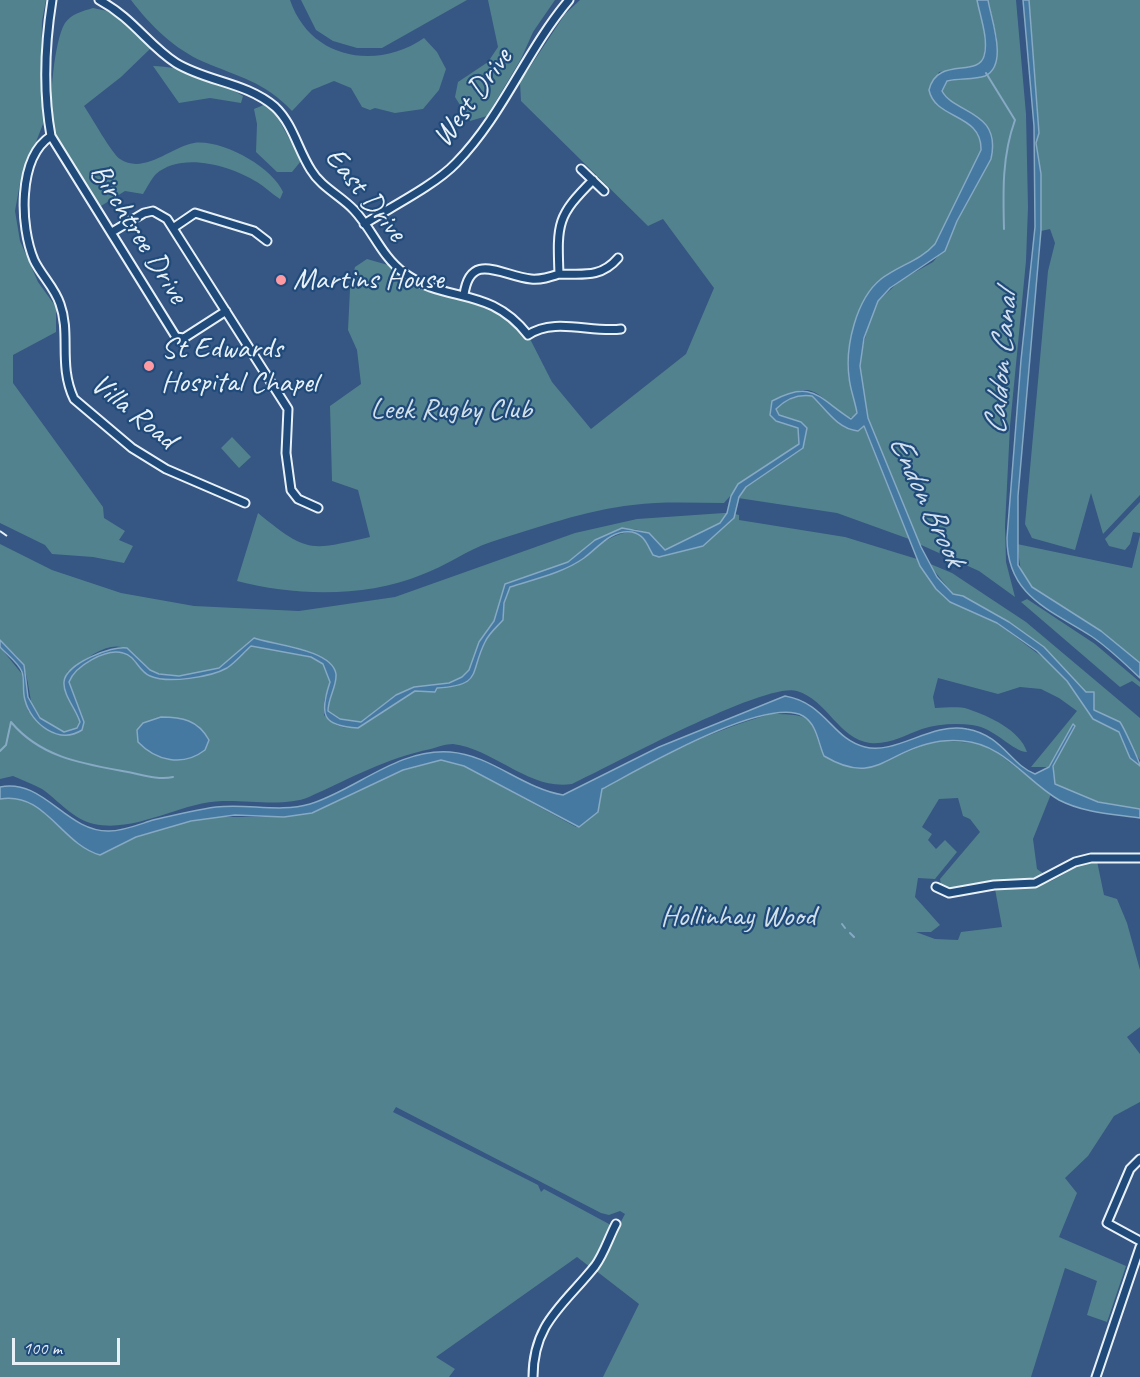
<!DOCTYPE html>
<html>
<head>
<meta charset="utf-8">
<style>
  body { margin:0 }
  #map { position:relative; width:1140px; height:1377px; overflow:hidden; background:#365683; font-family:Caveat,sans-serif }
  canvas { display:block }
  .scale { position:absolute; left:12px; top:1338px; width:108px; height:27px; box-sizing:border-box; border:3px solid #e8f1f8; border-top:0; padding-left:8px; font-size:18px; line-height:21px; white-space:nowrap; color:#e8f1f8; -webkit-text-stroke:4px #1f4a7a; paint-order:stroke }
</style>
</head>
<body>
<div id="map">
<canvas width="1140" height="1377"></canvas>
<div class="scale">100 m</div>
</div>
<script>
const context = document.querySelector('canvas').getContext('2d');
context.lineJoin = 'round';
function fill(path, color) { context.fillStyle = color; context.fill(path, 'evenodd'); }
function stroke(path, color, width, dash) { context.strokeStyle = color; context.lineWidth = width; context.lineCap = dash ? 'butt' : 'round'; context.setLineDash(dash || []); context.stroke(path); }
function label(font, color, halo, rows, align = 'center') {
  context.font = font + ' Caveat,sans-serif'; context.lineWidth = 4.5; context.setLineDash([]); context.textBaseline = 'middle'; context.strokeStyle = halo; context.fillStyle = color; for (const [text, x, y, turn = 0] of rows) {
    context.save(); context.translate(x, y); context.rotate((+turn || 0) * Math.PI / 180); context.textAlign = isNaN(turn) ? turn : align; if (halo) context.strokeText(text, 0, 0); context.fillText(text, 0, 0); context.restore();
  }
}
fill(new Path2D(`
  M0 0H46L42 21 41 68 43 124 20 183 15 211 20 241 38 282 56 307V332L13 355V383L103 507 104 518 125 531 119 540 133 546 124 563 93 557 52 554 45 545 0 523Z
  M131 0H290C310 59 376 71 424 38L437 52 446 69 439 90 423 109 395 113 375 108 370 110 362 107 351 88 334 81 312 90 292 111C265 82 239 77 204 62 174 49 150 25 131 0Z
  M301 0H467L382 48H357L333 41 316 30Z
  M488 0H555L533 32 521 59 487 116 470 121 455 97 458 82 488 62 498 47Z
  M580 0H977C980 18 993 50 978 65L939 72 930 95C942 120 982 115 981 150L935 244C921 260 898 266 881 279 858 297 846 344 848 372 849 386 855 399 857 413L854 417C840 421 823 389 805 390 795 390 782 398 772 401L776 421 799 428V444L745 479 724 503C694 503 663 501 633 505 586 510 536 528 491 542 467 550 446 566 421 575 365 598 294 596 237 581L258 513C307 553 309 551 370 537L358 490 332 481 330 406 361 384 357 350 348 330 350 289 355 267 367 259 388 265 412 285 440 294 443 290 520 324 529 337 552 382 591 429 686 354 714 288 663 219 648 226 521 101 520 82 565 14Z
  M988 0H1016L1026 114 1028 207 1026 261 1010 426 1005 526 1006 562 1015 597 979 571 919 544 868 418 860 367 861 354 869 323 878 301 901 280 933 262 948 244 957 221 991 159C1002 111 955 116 942 91L947 81 980 77 997 38Z
  M1029 0H1140V495L1103 534 1091 493 1075 550 1032 538 1025 524 1048 271 1055 243 1050 229 1041 231V174L1036 143 1039 133Z
  M93 8 117 13 151 48 121 77 84 106C91 116 112 154 120 159 144 175 171 147 194 143 222 139 272 167 283 192L280 199C272 194 265 187 257 182 231 166 182 151 156 174 151 179 147 188 143 194L125 191 101 206C84 181 58 153 52 123 49 102 54 41 65 23 71 14 83 11 93 8Z
  M153 66C182 66 219 81 243 96L241 103 210 98 179 103Z
  M266 104 278 118 301 161 292 172H277L256 152 257 124 254 109Z
  M802 395 812 396C825 408 835 425 854 431L863 425 909 539 837 513 738 498 746 487 803 448 801 422 778 415 776 409 783 402Z
  M232 437 251 457 239 468 221 448Z
  M1140 502V533L1133 532 1130 544 1125 550 1109 546 1105 539Z
  M724 513H727L720 523 665 550 649 533 634 529 595 540 568 562 505 584 494 621 479 642 469 670 462 677 449 683 414 687 396 695 361 722 340 719 328 711C328 699 337 686 336 674 332 649 273 644 254 638 242 645 232 663 219 668 199 675 167 681 148 669 135 661 132 643 111 647 96 650 79 664 67 672L70 702 80 722 77 728 64 732C19 720 37 688 20 661 15 653 6 647 0 640V544L52 570 121 593 194 606 299 611 395 597 575 533 637 519Z
  M735 514 739 515V520L845 537 917 559 936 589 950 602 997 623 1053 665 1079 696 1093 718 1119 732 1130 758 1140 766V809L1098 802 1055 784 1053 766 1074 725 1049 767H1031L1077 711 1059 698 1041 689 1020 687 998 694 938 678 933 697 935 708C945 708 958 706 968 709 989 716 1020 730 1027 752 1013 752 994 727 972 725 956 723 937 724 922 729 905 735 889 745 870 743 839 739 827 700 797 691 764 682 609 767 572 784 530 791 494 749 453 744 446 744 437 747 431 749 386 758 349 779 309 797 286 807 248 800 223 801 180 802 137 833 94 824 74 820 59 801 42 789 33 784 22 780 13 776L0 779V647L22 674 28 711 52 732 75 734 84 722 69 682C75 667 105 649 122 652 133 655 135 664 142 670 146 674 154 674 159 675 198 683 222 672 251 646L311 657 323 664 330 682 324 701V715C358 752 385 696 415 691 421 690 428 692 434 692L437 688C491 684 466 667 487 637 492 631 498 626 503 620L504 604 510 587C528 581 547 577 563 569 584 559 638 503 651 552L661 557 702 546Z
  M1140 535V663L1101 631 1032 587 1021 572 1017 544 1132 568Z
  M928 563 952 573 1026 622 1140 718V760C1129 748 1128 733 1116 721 1111 716 1101 714 1094 710V695L1086 692C1048 649 1006 614 953 594Z
  M1027 599 1095 644 1140 682V687L1132 681 1120 687 1021 602Z
  M771 714C816 714 809 719 824 756L837 763 877 765 926 744 944 741 976 743 992 749 1051 794 1033 839 1037 869 1044 874 1035 881 952 890 941 885 940 879 980 832 970 819 963 816 958 798 939 799 922 827 932 834 928 840 936 849 945 840 957 852 935 879 918 878 915 897 940 925 931 932H916L935 939 958 940 961 932 1002 927 995 889C1008 888 1024 889 1037 886 1059 881 1073 864 1097 861L1104 895 1117 899 1127 923 1140 970V1027L1127 1037 1140 1054V1102L1114 1116 1088 1156 1065 1178 1077 1193 1059 1237 1126 1266 1107 1322 1087 1315 1097 1281 1065 1268 1031 1377H603L639 1304 595 1270 625 1214 620 1211 609 1215 601 1213 396 1107 393 1112 538 1185 541 1192 544 1189 609 1224 611 1228 590 1267 577 1257 436 1357 455 1369 449 1377H0V799C33 794 49 819 72 839 80 846 97 849 107 852L136 837 174 825 212 817H284L312 813 403 770 441 760 464 766 576 827 598 812 602 789C657 760 710 730 771 714Z`), '#52828d');
const water = new Path2D(`
  M977 0H988C991 19 1009 65 985 76 974 80 959 78 947 81L942 91C954 114 1002 110 991 159L957 221 945 251 890 288 878 301 864 338 860 366 868 418 921 547 937 577 953 594 963 596 1009 622 1044 647 1086 692H1094V710L1120 722C1124 728 1140 762 1140 766L1130 758 1119 732 1093 719 1067 681 1037 651 997 623 950 602 936 589 920 566 864 426 858 431C837 429 825 408 812 396 798 394 786 399 776 409L779 415 801 422 807 428 803 448 746 487 739 497 734 518 703 546 659 557 653 555C647 545 645 535 632 532 611 529 598 548 584 558 563 573 535 579 510 587L504 603 503 620C497 627 489 633 485 642 469 674 483 685 437 688L435 692 415 691 358 728C322 726 319 715 330 682L323 664 311 657 251 646C243 653 236 662 227 668 211 677 168 684 150 676 138 671 136 656 123 653 106 648 75 666 69 682L84 722 82 730C59 745 31 724 25 700 22 691 25 681 22 672 18 662 7 655 0 647V640L24 665 28 697 40 718 64 732 77 728 80 722C76 709 63 695 64 682 65 664 112 645 127 648L150 670 159 674 179 676 219 668 254 638C273 645 332 649 336 674 337 686 328 698 328 711L340 719 361 722 396 695 414 687 449 683 462 677 469 670 479 642 494 621 505 584 568 562 595 540 622 528 649 533 665 550 720 523 727 513 731 496 738 484 799 444 798 428 776 421 770 415 772 401C813 379 818 398 851 419L857 413C855 401 850 389 849 377 845 347 856 299 881 279 898 266 921 260 935 244L981 150C982 113 935 120 929 90 937 56 978 78 984 56 989 40 980 16 977 0Z
  M1023 0H1029L1039 133 1036 143 1041 174V230L1018 496V565L1032 587 1101 631 1140 663V678C1124 663 1109 648 1091 636 1049 609 1007 596 1007 538L1021 360 1035 227 1034 126Z
  M785 696C826 703 832 739 865 747 896 755 931 722 967 729 1002 735 1011 765 1035 774L1049 767 1073 724 1075 726 1053 766 1055 784 1098 802 1140 809V818C1113 814 1084 813 1059 800 1026 781 1004 744 963 741 951 740 938 741 927 744 884 755 873 785 824 756 818 743 817 724 803 716 766 695 638 770 602 789L598 812 579 827 464 766 441 760 403 770 312 813 284 817 235 815 191 821 136 837 100 855C61 844 45 791 0 799V787C44 778 66 832 109 831 124 831 140 824 153 820 174 815 195 810 216 807 247 803 279 813 310 804 356 790 398 748 450 752 491 755 522 788 563 795L659 747Z
  M161 717C182 717 198 720 209 740L205 750C183 767 156 761 138 742L137 730 143 723Z`);
fill(water, '#4579a2');
stroke(water, '#86a9c4', 1.5);
stroke(new Path2D(`
  M986 73 1015 120C1002 156 1003 191 1004 229
  M0 751 6 745 11 722C41 758 84 764 128 772 143 775 158 780 173 777
  M842 924 845 928
  M850 933 854 937`), '#86a9c4', 2);
const street = new Path2D(`
  M52 0C45 44 43 92 51 136 17 158 20 227 34 260 41 275 55 288 60 304 71 334 58 365 74 399L132 448 166 469 245 503
  M99 0C133 18 148 45 176 63 207 82 246 82 275 107 293 124 298 150 311 170 321 187 341 196 354 210 373 230 381 256 404 273 446 304 489 285 528 335 554 317 591 333 621 329
  M51 136 176 337 184 338 226 311
  M581 169 604 191
  M364 224C391 207 435 185 456 163 503 115 526 51 569 0
  M173 228 195 213 254 231 267 241
  M112 232 144 213 153 211 167 219 288 409 286 453 291 490 298 499 318 508
  M559 274C583 274 601 278 618 258
  M464 295C470 250 502 276 531 279 541 280 550 277 559 274 557 223 557 216 593 180
  M936 887 949 893 994 885 1035 883 1075 862 1091 858H1140
  M1140 1159 1130 1169 1107 1223 1140 1241
  M533 1377C533 1323 564 1305 595 1266 604 1254 609 1237 616 1224
  M1096 1377 1140 1247`);
stroke(street, '#e8f1f8', 11);
stroke(street, '#1f4a7a', 7);
stroke(new Path2D(`
  M0 531 7 536`), '#e8f1f8', 2, [9, 4.5]);
for (const [x, y, r, color] of [
  [281,280,6,"#ff9aa2"],
  [149,366,6,"#ff9aa2"]
]) { const dot = new Path2D(); dot.arc(x, y, r, 0, 2 * Math.PI); context.fillStyle = color; context.fill(dot); stroke(dot, '#1f4a7a', 2); }
label('30px', '#e8f1f8', '#1f4a7a', [
  ["West Drive",473,98,-54],
  ["East Drive",365,195,51],
  ["Birchtree Drive",138,234,58],
  ["Villa Road",133,412,39]
]);
label('30px', '#e8f1f8', '#1f4a7a', [
  ["Martins House",293,280],
  ["St Edwards",161,349],
  ["Hospital Chapel",161,383]
], 'left');
label('30px', '#d2e0e8', '#1f4a7a', [
  ["Leek Rugby Club",451,410],
  ["Hollinhay Wood",738,917]
]);
label('italic 32px', '#d0dfeb', '#1f4a7a', [
  ["Caldon Canal",1002,364,-85],
  ["Endon Brook",926,501,65]
]);
</script>
</body>
</html>
